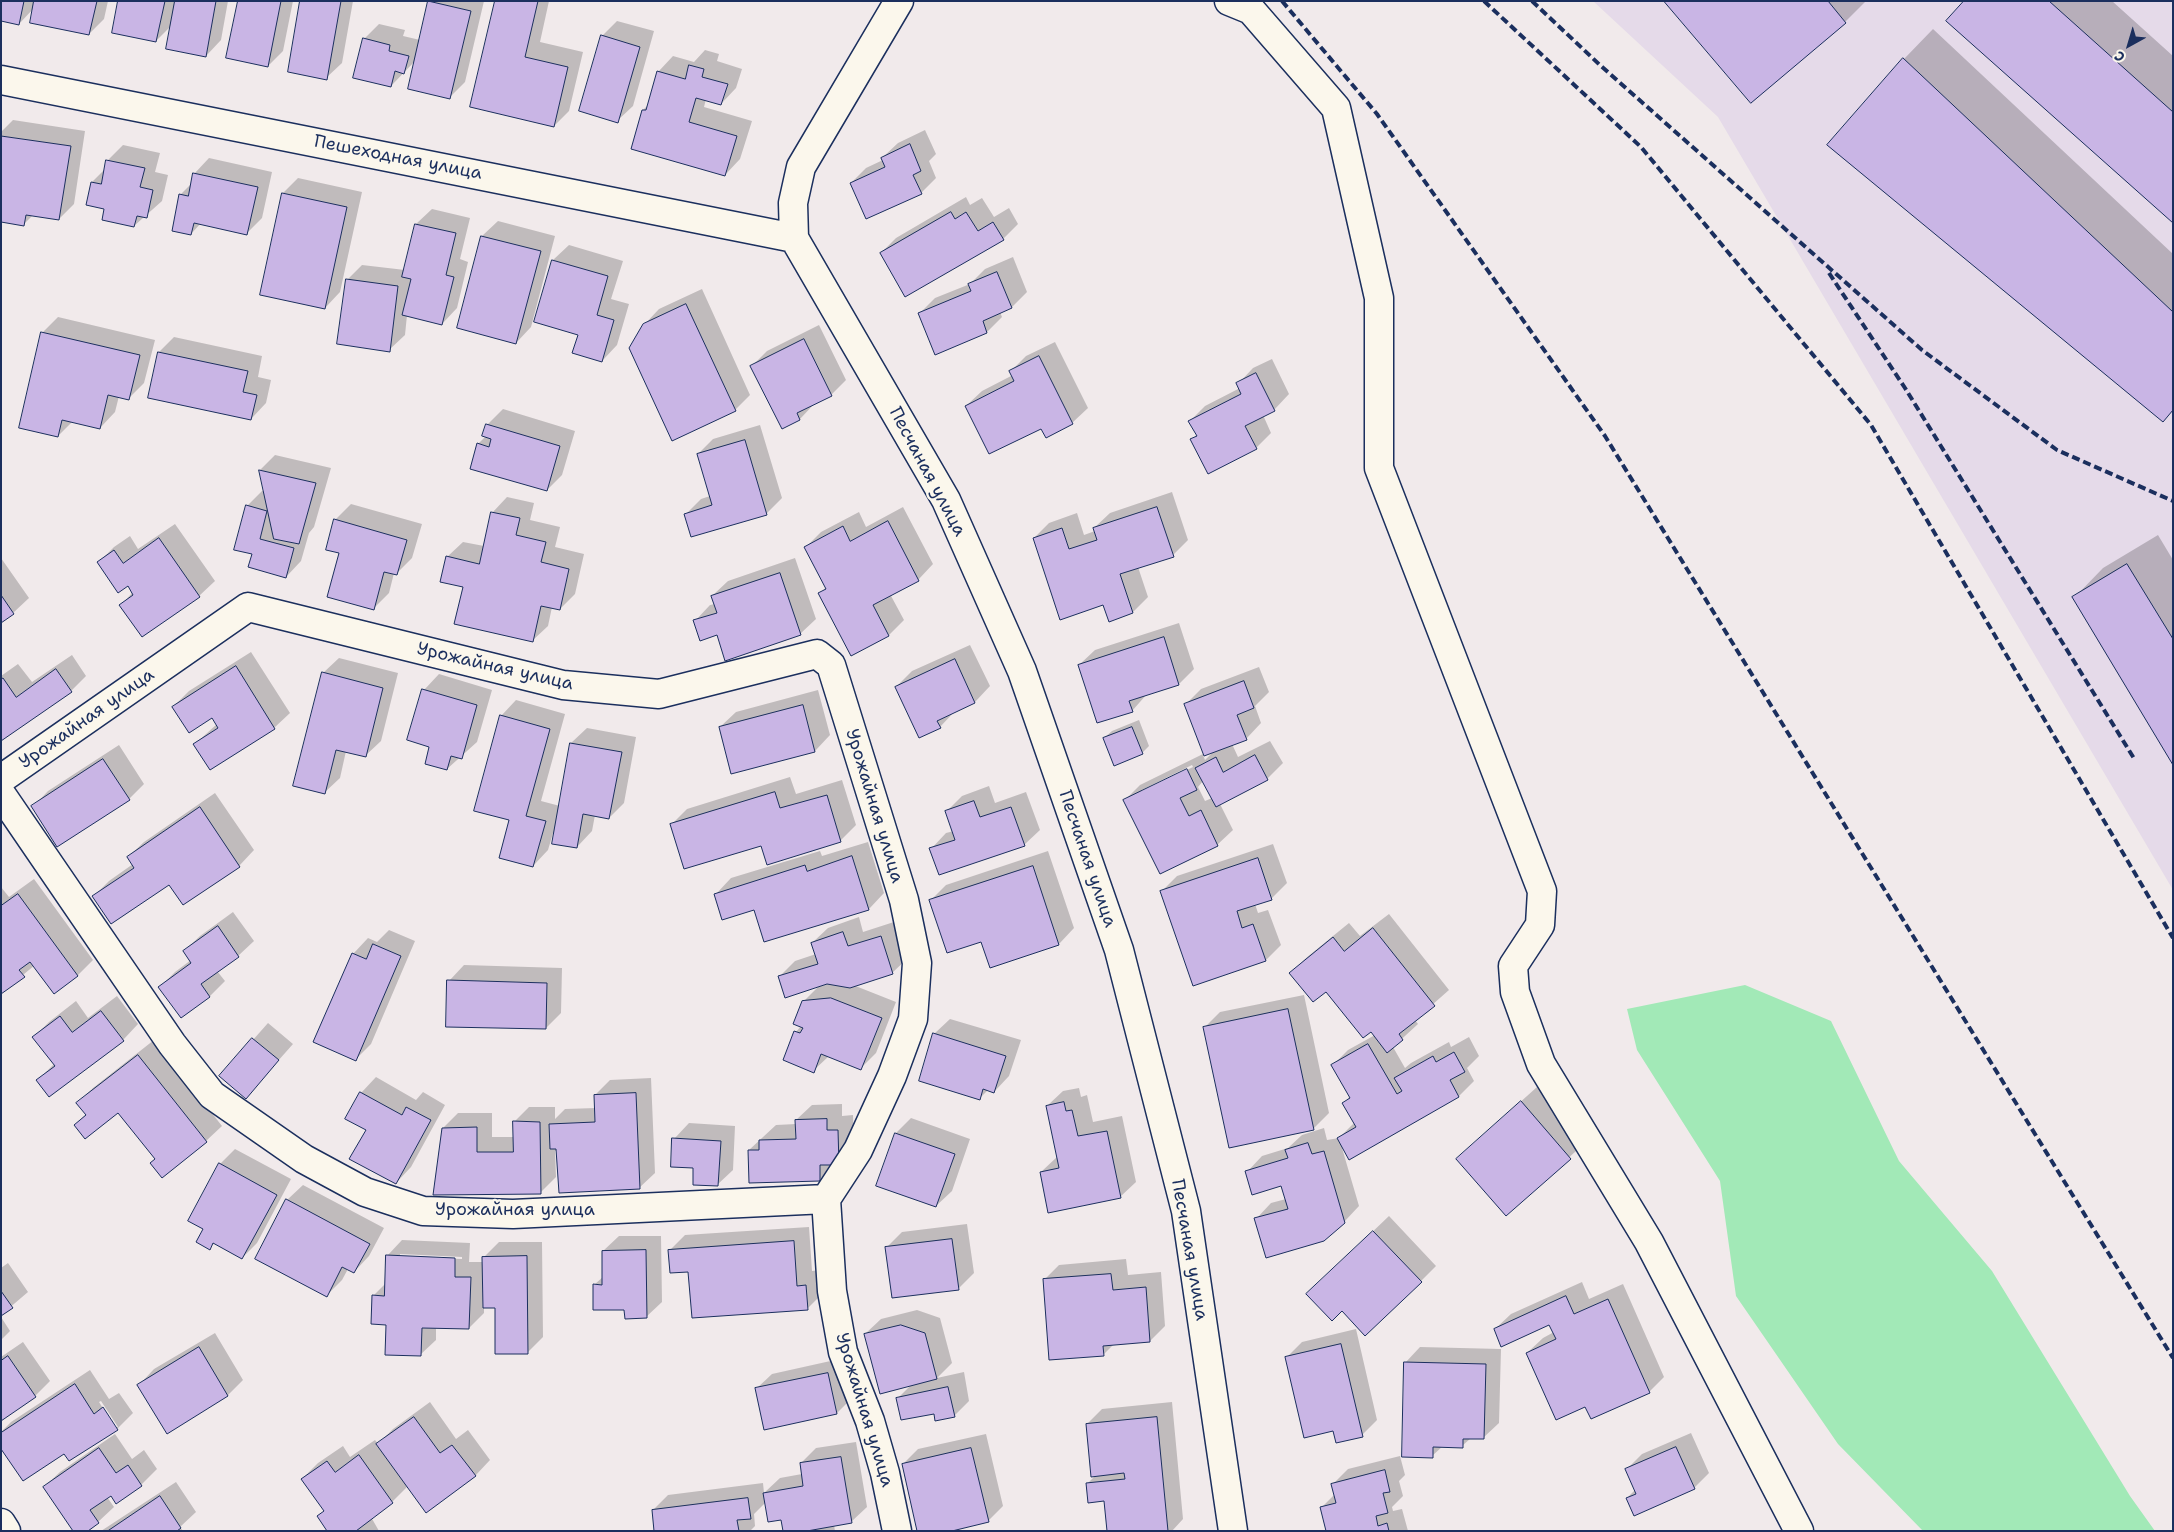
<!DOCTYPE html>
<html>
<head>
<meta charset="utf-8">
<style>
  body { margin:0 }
  #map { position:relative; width:2174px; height:1532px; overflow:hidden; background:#f1eaeb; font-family:"Shantell Sans",sans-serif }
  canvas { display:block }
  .frame { position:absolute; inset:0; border:2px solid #1b2f5e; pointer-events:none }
  .north { position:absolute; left:2104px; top:20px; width:50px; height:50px; -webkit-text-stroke:4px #fbf7ec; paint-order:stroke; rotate:219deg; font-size:14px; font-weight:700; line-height:20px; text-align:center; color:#1b2f5e }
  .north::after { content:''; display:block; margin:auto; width:18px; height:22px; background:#1b2f5e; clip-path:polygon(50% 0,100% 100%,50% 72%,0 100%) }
</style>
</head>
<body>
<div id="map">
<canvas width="2174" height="1532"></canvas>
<div class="frame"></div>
<div class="north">С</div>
</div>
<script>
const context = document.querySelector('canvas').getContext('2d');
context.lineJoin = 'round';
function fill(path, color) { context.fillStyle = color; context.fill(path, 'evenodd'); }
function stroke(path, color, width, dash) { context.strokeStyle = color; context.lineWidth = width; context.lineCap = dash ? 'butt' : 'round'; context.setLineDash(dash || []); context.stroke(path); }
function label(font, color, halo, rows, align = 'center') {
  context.font = font + ' "Shantell Sans",sans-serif'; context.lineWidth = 4.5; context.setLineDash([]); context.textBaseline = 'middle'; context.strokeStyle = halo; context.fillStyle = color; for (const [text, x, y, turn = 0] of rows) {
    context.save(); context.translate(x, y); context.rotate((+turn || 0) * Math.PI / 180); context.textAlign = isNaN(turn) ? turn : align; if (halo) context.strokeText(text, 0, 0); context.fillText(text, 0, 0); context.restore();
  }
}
fill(new Path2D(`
  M1593 1H2173V890L1718 117Z`), '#e5dae9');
fill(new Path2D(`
  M1745 985 1831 1021 1899 1161 1992 1271 2130 1496 2155 1531H1923L1838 1444 1736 1296 1720 1181 1637 1050 1627 1009Z`), '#a2e9b7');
fill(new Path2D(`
  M1 1H108L104 19 89 34 34 8 19 24Z
  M119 1H228L221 40 206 56 172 25 156 41Z
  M239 1H293L283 51 268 66Z
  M302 1H353L342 63 326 78Z
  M430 1H484L465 82 450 97 415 61 391 86 364 39 379 24 405 30 403 36 420 40Z
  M496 1H549L540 42 583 52 569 111 554 126Z
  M1666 1H1866L1845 22 1751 102Z
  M1965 1H2112L2173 56V221Z
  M617 21 654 31 633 106 617 121 602 36Z
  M1933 29 2173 254V410L1904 59Z
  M705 50 719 54 717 61 742 69 736 88 721 104 706 99 704 107 752 121 740 159 725 175 643 110 649 104 658 72 673 56 694 62Z
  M13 120 85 131 74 204 59 219 33 215 23 225 1 221V132Z
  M925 130 936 154 929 161 936 178 921 193 851 183 866 168 883 160 882 158 898 143Z
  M123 145 160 153 155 172 168 175 162 201 134 226 106 208 87 204 92 182 106 168 108 160Z
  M209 158 272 172 262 218 247 233 201 223 191 234 180 195 192 183 194 174Z
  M298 178 362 192 340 292 325 308 261 294 283 193Z
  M966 197 970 205 982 198 994 217 1009 208 1018 224 1003 239 881 253 896 238Z
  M432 209 470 218 460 259 468 262 457 308 442 324 407 315 405 335 389 350 347 280 362 265 405 270 416 224Z
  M498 221 555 236 531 327 516 343 458 327 482 236Z
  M569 245 623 261 611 299 629 304 617 345 602 361 579 334 535 321 553 260Z
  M1013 257 1027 292 1012 307 1000 312 1002 317 987 332 936 353 919 314 935 298 970 284 985 269Z
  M702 289 750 395 735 410 644 325 659 309Z
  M58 317 155 340 144 383 129 398 119 396 115 412 100 428 73 421 58 436 20 427 43 332Z
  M819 325 846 380 831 395 815 403 800 419 782 427 752 366 767 351Z
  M174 337 262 356 258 377 271 380 266 403 251 419 149 397 159 352Z
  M1055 342 1088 408 1072 423 1042 427 966 406 982 391 1013 375 1011 371 1026 356Z
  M1272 359 1289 394 1274 410 1263 415 1271 433 1256 448 1192 440 1197 434 1190 421 1205 406 1240 388 1238 384 1253 368Z
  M503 409 575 431 562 475 547 490 478 444 486 436 487 425Z
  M760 425 782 498 767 513 692 536 686 514 701 499 710 496 698 454 713 439Z
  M275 455 331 468 314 527 309 533 301 561 286 577 253 553 247 506 262 491H265L260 470Z
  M1172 492 1188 540 1173 555 1138 567 1148 597 1133 612 1104 604 1034 538 1049 523 1077 513 1084 535 1095 531 1094 528 1110 513Z
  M507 497 534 503 530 520 560 527 555 547 584 554 575 594 560 609 552 607 548 626 532 641 464 586 447 557 463 542 484 546 492 513Z
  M351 504 422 524 412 558 397 573H394L389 593 374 608 341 552 335 520Z
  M903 507 933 564 918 580 890 594 904 620 889 635 820 594 826 587 806 547 821 532 859 512 866 527Z
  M175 524 215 581 199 596 121 605 133 592 128 584 99 562 114 547 130 536 138 549Z
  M2158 535 2173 560V762L2074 598 2103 568Z
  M1 558 29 598 13 613 1 622Z
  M795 558 816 619 800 634H718L695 621 710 605 715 604 712 596 728 581Z
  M1179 623 1194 669 1179 684 1147 694 1132 711 1079 665 1095 650Z
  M970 645 990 686 975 702 955 711 940 727 896 687 912 671Z
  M251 652 290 713 274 728 211 769 195 744 217 724 213 716 173 707 189 691Z
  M72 655 86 676 71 691 1 739V676L18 664 32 682Z
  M339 658 398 673 381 741 365 756 346 751 340 778 324 793 323 673Z
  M1259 667 1269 692 1255 706 1261 723 1246 739 1232 744 1238 757 1270 741 1283 763 1267 779 1220 804 1233 830 1217 845 1125 800 1140 785 1205 753 1186 704 1201 689ZM1214 751 1205 760 1203 755ZM1192 765 1193 767 1142 792V790ZM1203 781 1212 798 1205 801 1198 787Z
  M439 674 492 690 477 742 447 769 424 690Z
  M818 690 830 735 815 751 720 727 736 712Z
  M516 700 565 714 541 801 560 806 571 743 587 728 636 737 624 803 609 818 595 815 592 831 577 847 553 833 548 850 533 866 510 820 501 716Z
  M1139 720 1149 746 1142 753 1104 738 1112 731Z
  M119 745 144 784 129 799 33 807 48 791Z
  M790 777 796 794 842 780 856 825 841 840 768 863 762 844 671 825 687 809Z
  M989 786 995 803 1026 792 1040 830 1024 845 931 849 946 833 954 831 947 811 962 796Z
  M215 793 254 850 239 866 170 883 94 896 109 881 133 864 128 857 144 842Z
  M868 842 884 893 869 909 765 941 755 908 716 894 731 878 820 851 822 856Z
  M1273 844 1287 883 1271 899 1255 904 1258 913 1268 910 1281 945 1266 960 1193 985 1162 891 1177 876Z
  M1048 851 1074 928 1059 944 990 967 982 940 930 901 946 885Z
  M34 879 93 960 78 975 54 992 35 965 1 993V887L9 897Z
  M233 912 254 941 238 956 217 971 225 981 210 996 181 1016 160 987 175 972 191 960 184 951 200 936Z
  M1389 914 1449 990 1415 1020 1418 1024 1393 1047 1405 1068 1411 1063 1449 1042 1451 1047 1469 1037 1479 1056 1467 1068 1474 1081 1459 1096 1349 1158 1342 1148 1359 1206 1344 1222 1256 1219 1271 1203 1286 1199 1282 1185 1247 1172 1262 1156 1288 1148 1302 1135 1324 1128 1327 1140 1339 1138 1355 1122 1344 1103 1350 1096 1333 1065 1348 1050 1375 1035 1326 990 1291 973 1306 958 1349 923 1360 936Z
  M859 917 863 932 897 921 908 958 892 973 853 985 896 1002 876 1053 860 1069 829 1056 813 1071 796 1032 801 1026 803 1002 820 985 779 977 795 961 816 954 812 943 828 928Z
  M389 930 415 941 371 1044 355 1060 353 954 368 938 377 942Z
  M464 965 562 968 561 1013 546 1028 449 981Z
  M1304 995 1329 1113 1314 1128 1204 1028 1220 1012Z
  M117 996 138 1024 123 1040 38 1080 54 1064 34 1037 49 1022 76 1001 88 1018Z
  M950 1019 1021 1040 1009 1076 994 1092 988 1090 980 1098 934 1034Z
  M268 1023 293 1044 246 1097 221 1076Z
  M154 1040 222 1126 206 1141 156 1158 118 1111 75 1125 86 1114 78 1103 93 1088Z
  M376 1077 416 1100 423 1092 445 1105 411 1167 396 1183 367 1129 361 1093Z
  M651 1078 655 1173 639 1188 558 1151H555L556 1177 540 1193H434L443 1128 458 1113H492V1137H514V1122L529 1107H555V1119L565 1109 596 1108 595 1095 610 1080Z
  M1537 1087 1585 1143 1506 1214 1457 1159Z
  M1079 1088 1081 1097 1087 1095 1093 1122 1122 1116 1136 1182 1120 1197 1041 1172 1058 1156 1047 1106 1063 1091Z
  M842 1104V1116L853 1115 854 1148 819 1180 749 1150 776 1125 796 1124V1120L812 1105Z
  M911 1118 970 1139 952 1191 936 1206 896 1133Z
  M689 1123 735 1126 733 1170 717 1185 695 1167 674 1139Z
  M235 1149 291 1179 257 1243 242 1258 215 1243 209 1248 205 1228 220 1164Z
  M303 1185 384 1228 369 1256 354 1272 348 1269 342 1280 327 1295 287 1200Z
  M1389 1216 1436 1266 1421 1281 1323 1279Z
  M967 1224 974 1273 958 1289 886 1248 902 1232Z
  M809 1227 812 1271 821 1270 823 1293 807 1309 690 1270 670 1250 685 1235Z
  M619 1236H661L662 1302 646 1317 594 1285 604 1276 603 1251Z
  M402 1240 470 1243 469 1262H484V1257L499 1242H542L543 1337 527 1353 496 1306H484V1313L469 1328 436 1327V1340L420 1355 387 1324 374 1295 386 1283 387 1256ZM400 1254 462 1257V1259L400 1257Z
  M1126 1259 1128 1275 1161 1272 1165 1326 1150 1341 1114 1344 1104 1354 1044 1280 1059 1265Z
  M8 1263 28 1292 1 1315V1268Z
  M1582 1282 1589 1299 1623 1284 1664 1377 1649 1392 1586 1406 1527 1353 1543 1338 1554 1332 1550 1323 1495 1329 1511 1314Z
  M917 1310 940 1318 952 1363 937 1378 964 1372 969 1401 954 1416 935 1413 898 1398 911 1385 865 1334 881 1319Z
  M1 1317 10 1331 1 1340Z
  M1356 1329 1377 1420 1362 1435 1287 1357 1302 1342Z
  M215 1333 243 1380 228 1395 167 1432 139 1385 154 1369Z
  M23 1342 50 1381 35 1396 1 1420V1357Z
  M1420 1347 1501 1349 1499 1423 1483 1438H1471L1462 1446H1443L1432 1456 1405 1363Z
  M844 1358 852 1398 837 1413 756 1389 772 1374Z
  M90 1370 109 1399 119 1393 133 1413 117 1429 69 1460 64 1452 1 1446V1432L11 1422ZM101 1401 118 1427H115L99 1402Z
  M430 1402 456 1439 468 1430 490 1460 475 1476 408 1486 392 1502 371 1517 379 1531H329L319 1516 325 1510 302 1479 318 1463 343 1446 350 1457 375 1440 378 1444 393 1429Z
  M1172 1402 1183 1519 1172 1531H1108L1105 1500 1088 1483 1096 1475 1087 1424 1102 1409Z
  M1691 1433 1709 1473 1694 1488 1627 1498 1635 1490 1626 1470 1642 1454Z
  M115 1434 132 1459 144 1450 157 1469 141 1485 116 1502 111 1494 107 1497 114 1507 98 1522 44 1487 60 1472Z
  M986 1434 1003 1506 988 1521 903 1464 918 1449Z
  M856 1442 867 1507 851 1522 834 1525 835 1531H808L782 1518 766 1502 754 1514 755 1526 750 1531H655L653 1510 668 1495 763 1483 764 1493 780 1478 802 1474 801 1463 816 1448Z
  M1400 1456 1405 1475 1399 1481 1403 1496 1392 1507 1393 1511 1402 1509 1408 1531H1328L1322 1507 1335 1494 1332 1485 1348 1469Z
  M176 1482 196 1512 180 1527 183 1531H101Z`), '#0003');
const building = new Path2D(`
  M1 1H24L19 25 1 21Z
  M34 1H97L89 35 30 23Z
  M118 1H165L156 42 112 33Z
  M175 1H216L206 57 166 49Z
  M238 1H281L268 67 226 58Z
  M300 1H341L327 80 288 72Z
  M428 1 471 11 450 99 408 89Z
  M495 1H538L525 57 568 67 554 127 470 107Z
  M1664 1H1828L1846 23 1751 103Z
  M1964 1H2049L2173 112V223L1946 21Z
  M601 35 640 47 618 123 579 111Z
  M363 38 390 45 389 51 409 56 404 74 395 71 391 87 353 78Z
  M1903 58 2173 312V410L2163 422 1827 145Z
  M689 65 704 69 702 77 728 84 721 105 696 98 689 122 737 136 725 176 631 149 642 110H646L657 71 685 79Z
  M1 136 71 146 59 220 26 215 24 226 1 222Z
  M910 144 921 171 913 175 922 194 866 219 850 183 885 167 881 158Z
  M106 160 145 168 140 187 153 190 147 218 137 216 134 227 102 220 104 209 86 205 91 182 101 184Z
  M193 173 258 187 247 235 194 223 191 235 172 231 179 194 188 196Z
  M282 193 347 207 325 309 260 295Z
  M951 212 955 219 966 212 978 231 993 222 1004 240 905 297 880 253Z
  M415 224 456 233 446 275 454 277 442 325 402 315 411 279 402 277Z
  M481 236 541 251 516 344 457 328Z
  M552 260 608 276 597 315 614 320 602 362 572 353 578 335 534 322Z
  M997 272 1012 308 983 321 987 333 935 355 918 313 971 291 968 284Z
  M346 279 398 286 390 352 337 344Z
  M686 304 736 411 672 441 629 348 643 324Z
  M41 332 140 355 129 400 108 395 100 429 62 420 58 437 19 428Z
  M804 339 832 396 797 413 800 420 782 429 750 366Z
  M158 352 248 371 243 392 257 395 251 420 148 398Z
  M1039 356 1073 424 1046 438 1041 429 989 454 965 406 1014 381 1009 371Z
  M1256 373 1275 411 1245 426 1257 449 1208 474 1190 439 1197 436 1188 421 1241 394 1236 383Z
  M486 424 560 446 547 491 470 469 477 443 489 447 491 439 482 436Z
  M745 440 767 515 691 537 684 514 712 505 697 454Z
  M259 470 316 483 299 544 274 539Z
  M246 505 267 511 260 539 294 548 286 578 248 567 252 554 234 550Z
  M1157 507 1174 557 1120 574 1133 613 1109 622 1103 605 1060 620 1033 538 1062 528 1069 549 1097 540 1093 528Z
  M491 512 520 518 516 535 546 542 541 562 569 569 560 610 541 606 533 642 454 624 463 587 440 582 446 556 479 564Z
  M334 519 407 540 397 575 384 572 374 610 327 597 339 553 326 550Z
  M888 521 919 581 873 605 889 636 851 656 818 593 826 589 804 547 843 526 850 541Z
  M159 538 200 597 142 637 119 605 133 595 128 586 118 593 97 562 114 550 123 563Z
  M2127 564 2173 639V765L2072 597Z
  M780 573 801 635 725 661 717 635 700 641 693 620 717 613 711 596Z
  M1 595 14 614 1 623Z
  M1164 637 1179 685 1129 701 1133 712 1097 723 1078 665Z
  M955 659 975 703 937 721 941 728 919 738 895 687Z
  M236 666 275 729 210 770 193 744 218 728 212 718 189 733 172 707Z
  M56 669 72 692 1 741V679L3 678 16 697Z
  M322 672 383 688 366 757 336 750 325 794 293 786Z
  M1244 681 1254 708 1237 715 1247 740 1204 756 1184 704Z
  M422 689 477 705 462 759 451 756 447 770 425 764 429 747 407 740Z
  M803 705 815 752 731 774 719 727Z
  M500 715 550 729 526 816 546 821 533 867 499 858 509 820 474 811Z
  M1132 727 1143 754 1114 766 1103 738Z
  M570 743 622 752 609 819 583 814 577 848 552 844Z
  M1255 755 1268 780 1216 807 1195 768 1216 757 1223 772Z
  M103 759 130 800 57 847 31 806Z
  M1187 769 1197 790 1180 798 1189 816 1201 810 1218 846 1160 874 1123 800Z
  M775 792 780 808 827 795 841 842 767 865 761 846 684 869 670 824Z
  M974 801 980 817 1011 807 1025 846 939 875 929 848 955 840 945 811Z
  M200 807 240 867 183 905 169 885 111 924 92 896 134 868 127 857Z
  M852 856 869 910 764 942 754 910 722 920 714 894 805 865 807 871Z
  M1258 858 1272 900 1237 911 1242 928 1253 924 1266 961 1193 986 1160 891Z
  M1033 866 1059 945 990 968 981 942 947 953 929 900Z
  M18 894 78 976 54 994 30 962 19 970 25 977 1 994V906Z
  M218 926 239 957 201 984 210 997 181 1018 158 987 191 963 183 951Z
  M1373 928 1435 1006 1399 1034 1403 1040 1387 1053 1371 1032 1363 1038 1326 992 1313 1002 1289 973 1333 937 1344 951Z
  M843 932 848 946 881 936 893 974 850 988 827 984 785 998 778 976 818 964 811 943Z
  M373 944 401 956 356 1061 313 1042 352 953 366 959Z
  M447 980 547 983 546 1029 446 1027Z
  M831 998 882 1018 861 1070 821 1054 814 1073 783 1060 794 1031 800 1033 803 1028 793 1024 802 1001Z
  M1288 1009 1314 1130 1229 1148 1203 1027Z
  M101 1011 124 1041 49 1097 36 1080 55 1066 32 1037 60 1016 72 1032Z
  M933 1033 1006 1056 994 1093 983 1089 980 1100 919 1081Z
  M252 1038 279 1060 246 1099 219 1076Z
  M1368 1044 1397 1094 1402 1091 1394 1078 1433 1056 1436 1062 1454 1052 1465 1072 1450 1080 1459 1097 1349 1160 1337 1138 1356 1127 1342 1103 1350 1098 1331 1065Z
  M138 1055 207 1142 162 1178 150 1163 155 1159 118 1113 85 1139 74 1125 86 1115 76 1103Z
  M360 1092 402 1115 406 1107 431 1120 396 1184 349 1159 366 1130 345 1119Z
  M636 1093 640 1189 559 1193 556 1149H550L549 1124 595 1122 594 1095Z
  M1521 1101 1571 1159 1506 1216 1456 1159Z
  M1064 1102 1066 1111 1072 1110 1078 1136 1107 1131 1121 1198 1048 1213 1040 1172 1059 1168 1046 1106Z
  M827 1119V1130H838L839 1165H820V1181L749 1183 748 1150H759V1140L796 1139 795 1120Z
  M513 1121 540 1122 541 1194 433 1195 442 1128 477 1127V1152H513Z
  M895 1133 955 1154 936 1207 876 1186Z
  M672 1138 721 1141 718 1186 693 1185V1168L671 1167Z
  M1308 1143 1312 1154 1324 1151 1345 1223 1324 1241 1266 1258 1254 1218 1288 1209 1281 1186 1252 1195 1245 1171 1288 1158 1285 1150Z
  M219 1163 277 1195 242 1259 213 1243 210 1250 196 1242 203 1229 188 1221Z
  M286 1199 370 1244 354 1273 342 1267 327 1297 255 1259Z
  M1373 1231 1422 1282 1365 1336 1342 1311 1332 1321 1306 1294Z
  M952 1239 959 1290 892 1298 885 1247Z
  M794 1241 797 1286 806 1285 808 1310 692 1318 688 1272 670 1273 668 1250Z
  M646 1250 647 1318 625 1319 624 1310H593V1284L602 1285V1251Z
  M386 1255 455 1258V1277H471L469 1329 422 1328 421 1356 385 1355 386 1325 371 1324 372 1295 384 1296Z
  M527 1256 528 1354H495V1308H483L482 1257Z
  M1111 1274 1113 1290 1146 1287 1150 1342 1103 1346 1104 1356 1049 1360 1043 1279Z
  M1 1291 13 1308 1 1316Z
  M1566 1296 1574 1314 1608 1299 1650 1393 1591 1419 1585 1407 1556 1420 1526 1353 1556 1339 1549 1325 1501 1347 1494 1329Z
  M901 1325 925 1333 937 1379 880 1394 864 1334Z
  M1341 1344 1363 1437 1336 1443 1333 1431 1304 1438 1285 1357Z
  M199 1347 228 1396 167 1434 137 1385Z
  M8 1356 36 1397 1 1421V1361Z
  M1404 1362 1486 1364 1484 1439H1463V1448L1433 1447V1458L1402 1457Z
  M828 1373 837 1414 764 1430 755 1388Z
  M75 1384 94 1414 103 1407 118 1430 69 1461 64 1454 23 1481 1 1449V1433Z
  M948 1387 955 1417 935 1421 934 1414 901 1420 896 1398Z
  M414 1417 440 1453 452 1445 476 1476 426 1513 376 1444Z
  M1157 1417 1168 1531H1107L1104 1501 1088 1503 1086 1483 1125 1479 1124 1473 1091 1477 1086 1424Z
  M1676 1447 1695 1489 1634 1516 1626 1498 1636 1494 1625 1469Z
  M99 1448 116 1473 128 1465 142 1486 116 1504 111 1496 90 1510 99 1523 88 1531H73L43 1487Z
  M971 1448 989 1522 952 1531H917L902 1464Z
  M359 1455 393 1503 356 1531H327L317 1516 324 1511 301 1479 327 1461 335 1472Z
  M841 1457 852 1523 807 1531H783L781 1520 768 1522 763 1493 803 1486 800 1463Z
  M1385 1470 1390 1492 1383 1493 1388 1513 1376 1516 1378 1526 1387 1523 1389 1531H1326L1320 1507 1336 1503 1331 1484Z
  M160 1496 181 1528 177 1531H108Z
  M748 1498 751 1519 737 1520 739 1531H654L652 1510Z`);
fill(building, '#c9b5e5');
stroke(building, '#1b2f5e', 1);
const minor = new Path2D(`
  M899 1 801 167 793 203 794 238 946 500 1022 671 1119 950 1186 1211 1233 1531
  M1229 1 1251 10 1336 108 1379 298V468L1542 891 1540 925 1513 966 1515 992 1541 1064 1649 1242 1799 1531
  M1 80 794 238
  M1 779 248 607 563 685 659 694 817 654 831 665 904 900 917 963 913 1019 892 1076 858 1150 826 1199 832 1291 843 1352 870 1421 885 1473 897 1531
  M1 794 172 1044 212 1095 304 1159 365 1192 423 1211 513 1214 826 1199
  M1 1523 6 1531`);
stroke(minor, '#1b2f5e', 31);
stroke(minor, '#fbf7ec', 28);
stroke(new Path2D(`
  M1282 1 1377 114 1605 436 2173 1358
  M1484 1 1641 147 1871 425 2173 938
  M1532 1 1601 66 1922 350 2057 450 2173 501
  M1829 273 1905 388 2135 760`), '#1b2f5e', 4, [8, 4]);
label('18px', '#1b2f5e', '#fbf7ec', [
  ["Пешеходная улица",398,158,11],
  ["Песчаная улица",927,472,62],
  ["Урожайная улица",495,667,13],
  ["Урожайная улица",87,719,-35],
  ["Урожайная улица",874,806,73],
  ["Песчаная улица",1087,859,71],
  ["Урожайная улица",515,1210],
  ["Песчаная улица",1189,1250,80],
  ["Урожайная улица",864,1410,73]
]);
</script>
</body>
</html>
